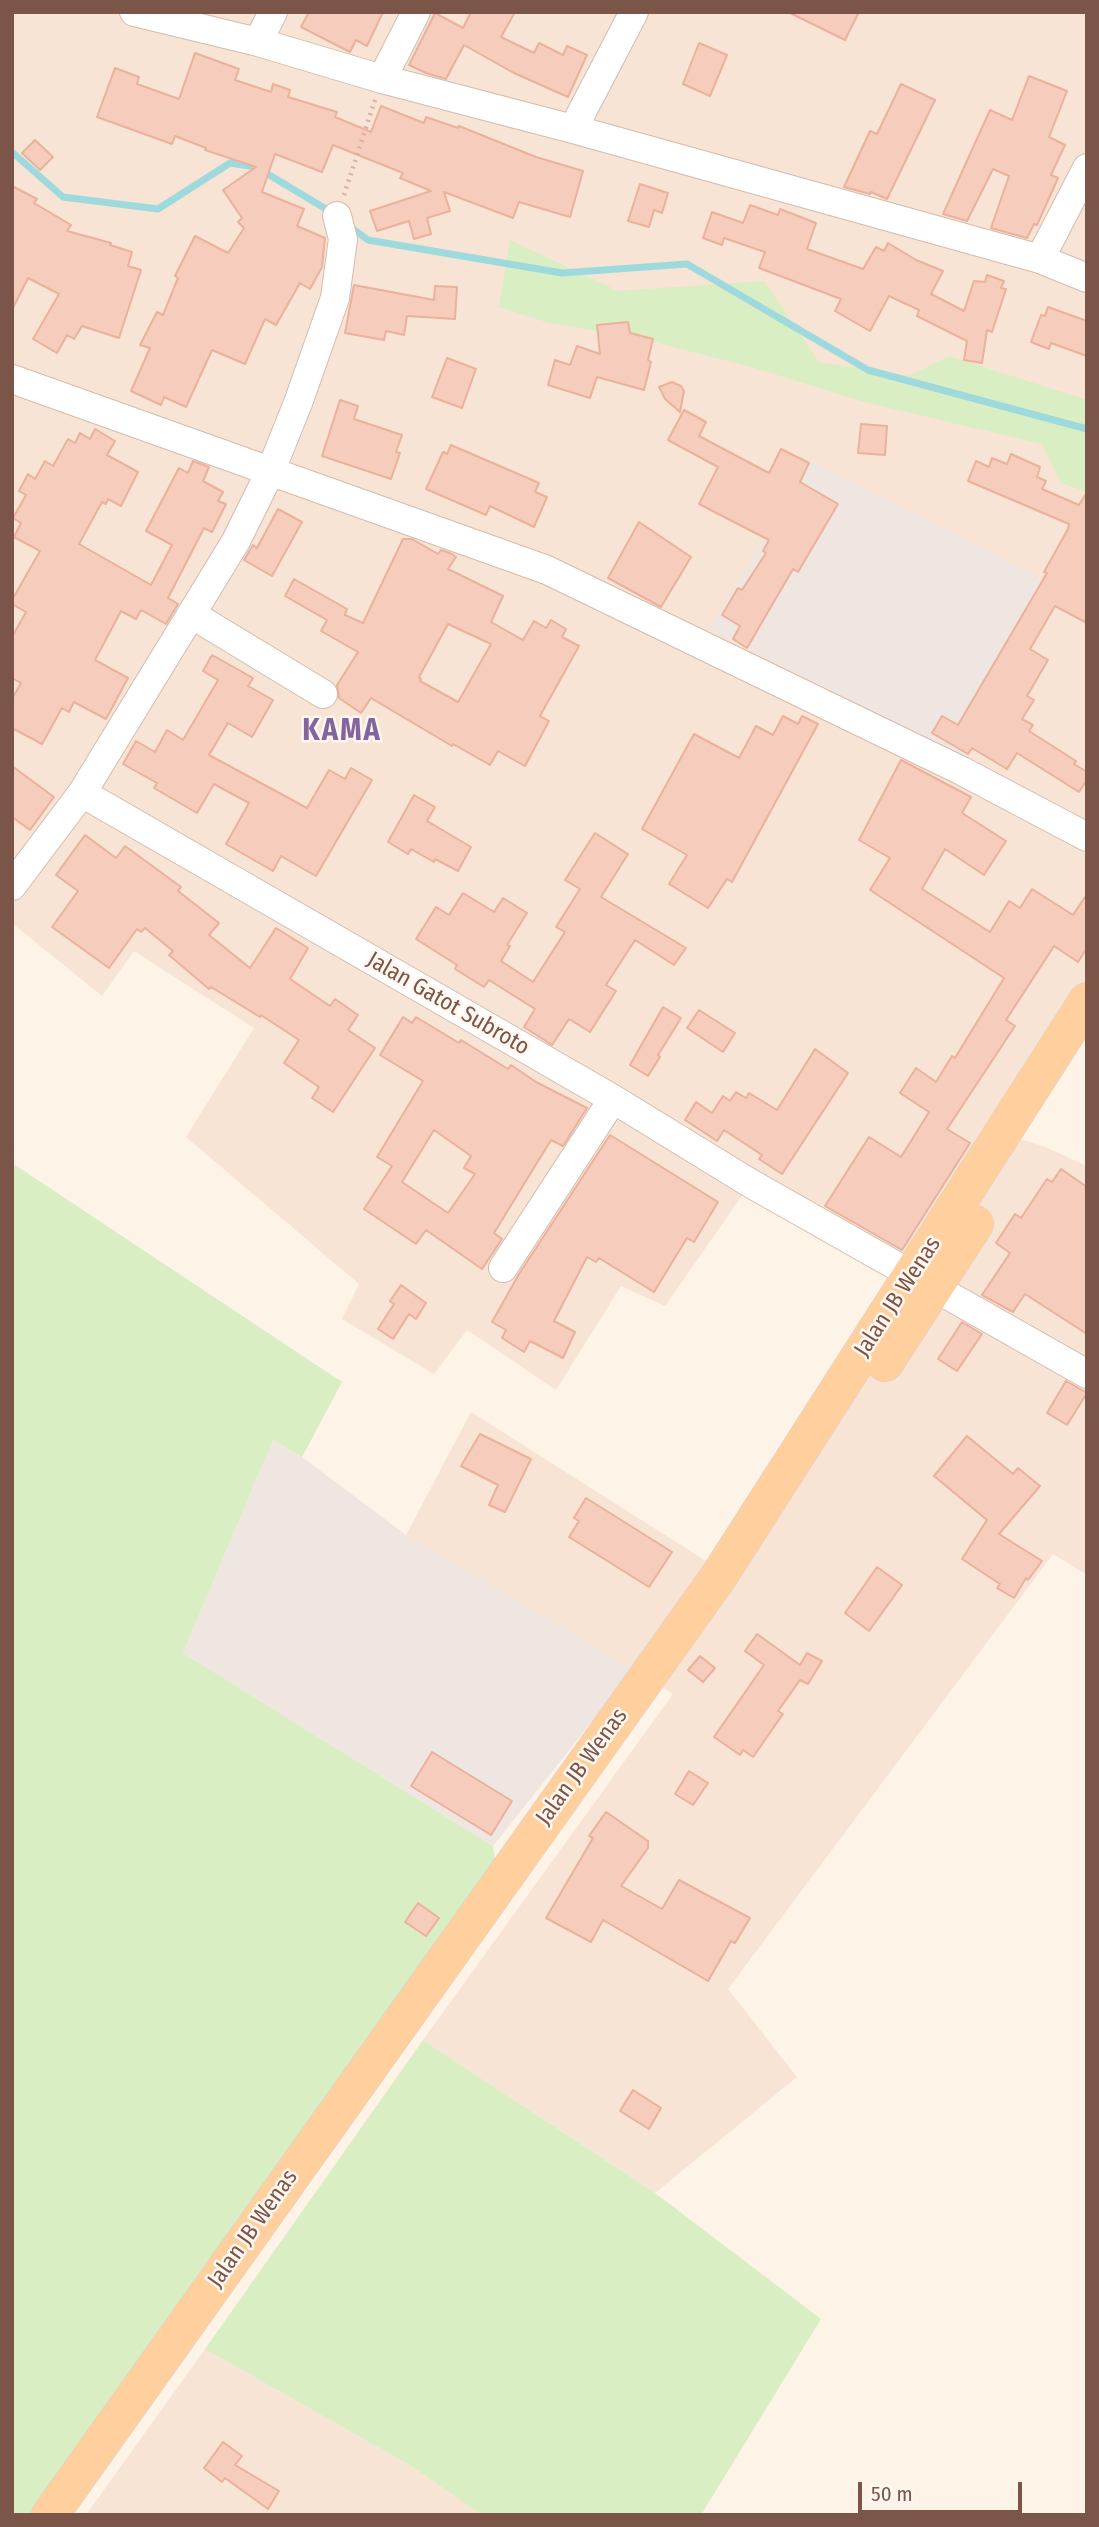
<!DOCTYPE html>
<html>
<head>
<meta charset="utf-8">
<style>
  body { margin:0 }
  #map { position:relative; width:1099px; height:2527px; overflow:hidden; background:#fef3e7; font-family:"Fira Sans Condensed",sans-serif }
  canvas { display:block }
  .frame { position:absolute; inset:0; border:14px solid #7b5548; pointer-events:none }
  .scale { position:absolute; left:858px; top:2482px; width:164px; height:32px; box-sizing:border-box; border:4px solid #7b5548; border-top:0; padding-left:9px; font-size:21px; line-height:24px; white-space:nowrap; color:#7b5548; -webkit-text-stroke:5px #fff7f0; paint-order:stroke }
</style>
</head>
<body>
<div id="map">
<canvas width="1099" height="2527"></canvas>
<div class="frame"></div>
<div class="scale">50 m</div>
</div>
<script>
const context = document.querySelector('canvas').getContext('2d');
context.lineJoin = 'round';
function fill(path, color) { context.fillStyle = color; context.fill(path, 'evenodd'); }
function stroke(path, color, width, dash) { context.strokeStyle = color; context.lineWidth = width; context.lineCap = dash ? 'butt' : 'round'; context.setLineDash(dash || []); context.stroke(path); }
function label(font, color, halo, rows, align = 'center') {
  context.font = font + ' "Fira Sans Condensed",sans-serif'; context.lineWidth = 5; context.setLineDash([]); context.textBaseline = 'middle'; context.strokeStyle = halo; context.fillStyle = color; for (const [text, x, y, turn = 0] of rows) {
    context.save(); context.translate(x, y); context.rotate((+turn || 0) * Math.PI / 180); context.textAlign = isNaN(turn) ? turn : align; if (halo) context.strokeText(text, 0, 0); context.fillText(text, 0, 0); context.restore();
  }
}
fill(new Path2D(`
  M12 12H1087V997L1003 1134 1043 1146 1087 1166V1575L1053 1554 728 1989 797 2077 655 2193 423 2040 673 1694 406 1535 471 1412 725 1573 935 1277 750 1184 665 1306 621 1286 556 1390 467 1330 434 1374 342 1319 359 1284 186 1137 254 1028 134 951 102 996 12 923Z
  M205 2349 411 2466 482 2515H86Z`), '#f7e4d5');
fill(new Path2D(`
  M809 460 1063 590 965 757 710 630Z
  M273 1440 302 1457 406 1535 633 1670 493 1846 183 1653Z`), '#efe6e1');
fill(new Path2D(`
  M510 240 618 291 764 281 819 362 909 376 949 356 1087 400V492L1061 483 1042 444 864 402 755 368 635 337 549 323 499 307Z
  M12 1163 342 1382 302 1457 273 1440 183 1653 493 1846 496 1865 37 2515H12Z
  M423 2040 655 2193 821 2319 701 2515H482L411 2466 205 2349Z`), '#d9eec3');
stroke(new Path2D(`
  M12 152 63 197 158 209 230 163 256 167 331 212
  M349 226 368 240 562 273 687 264 868 370 1087 429`), '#9edadd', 7);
const building = new Path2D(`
  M309 12H383L367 46 356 40 350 52 301 27Z
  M471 12H515L501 37 534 53 539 43 563 55 567 46 587 55 568 97 514 73 464 45 446 79 426 73 409 65 435 13 463 28Z
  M788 12H859L845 40Z
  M699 43 727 55 710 96 683 84Z
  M195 53 239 69 235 80 271 92 273 84 290 90 288 97 337 112 335 117 371 132 381 106 424 123 426 117 458 128 459 126 536 157 583 171 570 217 519 202 513 218 444 192 450 211 427 218 431 234 414 239 409 221 377 231 370 211 431 191 400 178 403 173 333 145 322 172 275 154 262 192 304 209 297 226 325 238 322 267 310 289 300 283 276 325 265 319 245 364 212 350 186 407 164 397 161 405 131 391 150 348 140 345 157 312 163 315 178 278 175 276 195 236 228 253 244 228 238 222 242 218 223 190 256 167 205 150 206 148 175 136 172 144 97 117 115 68 139 77 137 84 179 99Z
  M1029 76 1067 91 1049 137 1065 145 1051 175 1058 178 1037 225 1034 224 1027 238 991 228 1009 176 993 169 967 221 943 214 990 110 1012 120Z
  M901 84 935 100 887 199 871 192 870 194 844 187 870 131 877 134Z
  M35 140 53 157 40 170 22 153Z
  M640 184 668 193 662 213 654 210 649 227 628 221Z
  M12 186 37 199 34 203 71 225 67 231 111 243 110 245 132 252 128 266 141 270 119 338 82 326 74 339 67 335 57 353 33 339 59 294 28 278 12 310Z
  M750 205 778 215 780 209 816 223 807 249 863 269 876 247 884 251 888 243 916 260 943 271 931 294 964 311 974 281 985 282 987 275 1004 281 1001 288 1006 289 992 332 987 330 982 363 964 360 967 341 917 316 919 310 889 296 870 331 835 311 841 299 759 268 765 252 724 238 722 245 703 238 712 212 743 223Z
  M354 285 434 300 435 286 457 287 455 319 407 316 404 335 386 331 384 340 345 333Z
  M1048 307 1087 321V356L1051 343 1049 349 1031 342 1041 315 1045 316Z
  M628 322 630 333 653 339 648 360 651 362 644 390 597 377 590 398 548 385 555 360 570 365 577 346 600 354 597 325Z
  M447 358 476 369 462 408 432 397Z
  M672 382 681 386 684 391 680 412 665 399 659 387Z
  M340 400 358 406 354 419 402 435 396 452 400 453 391 479 322 456Z
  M684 410 706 422 699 436 769 473 781 449 809 463 800 482 838 504 798 572 793 569 747 648 733 639 740 626 722 615 738 588 742 590 766 553 763 551 769 540 699 504 718 467 668 440Z
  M861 424 887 426 885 455 858 453Z
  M95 429 115 441 107 455 138 472 121 506 108 499 106 504 102 502 79 544 151 585 172 545 146 531 179 468 188 473 193 461 209 467 203 481 223 492 218 501 226 504 212 532 204 528 168 598 178 604 166 624 141 610 136 619 121 611 95 660 128 678 106 719 74 702 69 712 62 708 42 744 12 728V699L21 683 12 678V637L26 612 12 604V600L40 551 14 537 21 523 13 518 26 495 19 491 28 474 35 479 45 461 53 466 68 439 75 443 80 433 90 439Z
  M451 445 539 483 535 492 547 497 534 527 490 506 486 515 426 489 443 452 447 454Z
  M1011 454 1040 467 1037 477 1046 481 1042 489 1079 505 1087 492V623L1055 606 1030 649 1048 660 1027 696 1034 700 1022 719 1033 725 1029 731 1076 761 1074 764 1087 772V780L1079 792 1017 753 1007 769 972 748 968 754 932 733 942 716 958 725 1047 573 1044 572 1068 529 1069 524 968 481 976 461 989 467 992 458 1007 464Z
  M278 509 302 522 272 576 244 560 253 545 257 548Z
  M639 522 691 557 661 607 608 578Z
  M403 539H412L438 554 441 550 452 554 456 557 448 569 503 596 491 622 523 640 534 621 546 628 551 620 566 629 562 637 579 646 540 716 549 721 525 766 498 751 490 765 453 744 452 746 371 698 361 713 339 698 337 685 358 652 321 631 327 620 285 596 294 579 347 609 345 615 363 623ZM448 624 491 644 458 702 420 681 421 679 419 677Z
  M212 655 253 678 248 686 273 700 252 737 228 723 209 755 307 808 329 770 345 779 351 768 372 780 316 876 281 856 273 871 226 844 249 803 214 784 197 813 154 788 157 783 123 764 136 741 155 752 167 730 183 740 218 680 203 671Z
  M783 716 798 724 802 716 818 724 732 882 727 879 708 908 669 884 687 855 642 829 694 734 739 758 756 726 773 735Z
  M901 760 971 797 962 813 1006 841 984 875 945 849 922 889 990 932 1009 901 1020 908 1032 889 1073 915 1087 894V948L1078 962 1054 946 1006 1020 1015 1026 947 1129 970 1143 902 1250 825 1206 869 1137 901 1157 929 1112 900 1093 916 1068 936 1082 952 1056 955 1058 1004 978 870 890 890 858 859 840Z
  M12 766 54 797 30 830 12 817Z
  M414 795 435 807 427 821 471 847 458 871 435 859 434 862 411 849 408 854 388 842Z
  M595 833 628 854 601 897 686 948 674 965 635 940 606 985 616 991 590 1032 569 1019 552 1045 524 1027 535 1009 489 980 484 987 455 969 457 965 416 939 436 907 449 915 463 893 494 912 503 898 527 913 507 945 510 946 501 961 533 982 565 932 556 927 580 889 565 880Z
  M85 835 116 858 125 846 181 887 178 891 219 923 209 935 250 968 276 928 308 948 290 979 330 1006 335 999 358 1015 348 1030 375 1048 333 1112 312 1098 319 1087 284 1063 299 1040 261 1015 260 1017 211 987 209 989 169 955 173 951 145 928 141 932 137 929 109 968 52 927 78 891 56 875Z
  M663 1007 681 1018 658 1055 660 1057 648 1076 630 1065Z
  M699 1010 735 1033 723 1052 687 1028Z
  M403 1017 412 1023 416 1017 459 1043 461 1040 508 1069 511 1065 536 1082 587 1108 563 1146 551 1140 494 1233 502 1239 482 1269 426 1230 416 1244 364 1209 392 1166 377 1157 423 1081 380 1055ZM434 1130 471 1156 464 1168 475 1174 448 1213 402 1182Z
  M815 1049 848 1073 782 1174 759 1159 762 1155 724 1130 717 1141 685 1120 696 1102 712 1113 723 1096 730 1101 736 1092 746 1098 749 1093 777 1110Z
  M610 1135 718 1202 694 1242 687 1238 654 1292 599 1258 596 1262 587 1257 554 1321 575 1332 563 1358 530 1341 524 1352 502 1338 506 1330 492 1322 519 1274Z
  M1061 1169 1087 1187V1334L1025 1294 1013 1312 982 1295 1010 1253 996 1243 1015 1214 1021 1218 1047 1179 1052 1182Z
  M401 1285 426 1303 416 1319 409 1314 393 1339 378 1329 394 1304 390 1301Z
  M962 1322 982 1334 957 1371 938 1359Z
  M1066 1381 1087 1393 1067 1425 1047 1413Z
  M480 1434 531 1459 505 1512 489 1505 498 1485 461 1466Z
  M967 1436 1013 1474 1018 1468 1040 1486 999 1534 1042 1561 1028 1580 1026 1578 1014 1598 997 1588 1000 1584 962 1559 987 1520 934 1476Z
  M586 1498 672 1552 649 1587 569 1537 579 1521 574 1518Z
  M877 1567 902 1585 869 1631 845 1613Z
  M757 1634 800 1665 807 1653 822 1661 808 1684 800 1680 778 1711 783 1714 753 1757 743 1750 740 1755 714 1737 764 1665 745 1651Z
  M700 1656 715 1668 703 1682 688 1670Z
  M432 1752 512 1801 491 1835 411 1786Z
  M689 1771 708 1783 693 1805 675 1794Z
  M606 1812 648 1841V1848L621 1886 662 1909 679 1880 750 1918 735 1943 731 1941 708 1981 603 1920 591 1942 546 1918 593 1838 589 1836Z
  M418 1903 439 1918 426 1936 405 1922Z
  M633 2090 661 2108 649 2129 620 2111Z
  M223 2442 242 2456 235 2465 279 2491 268 2509 225 2478 222 2482 204 2468Z`);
fill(building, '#f6cdbc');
stroke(building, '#ebb19b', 2);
const minor = new Path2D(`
  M134 12 258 42 382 79 573 129 1040 259 1087 278
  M258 42 273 12
  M382 79 416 12
  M573 129 634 12
  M1040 259 1087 168
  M12 379 547 570 962 771 1087 837
  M191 614 323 694
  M82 793 236 541 271 470 298 403 335 298 343 239 337 216
  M12 886 82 793 613 1099 750 1183 1087 1374
  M503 1268 613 1099`);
const major = new Path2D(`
  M885 1363 975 1224
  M50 2515 719 1576 1087 1001`);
stroke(minor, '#d4bbae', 30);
stroke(major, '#dacfcc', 38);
stroke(new Path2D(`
  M344 195 375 100`), '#dcb09e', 4.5, [2, 5]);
stroke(minor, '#fff', 28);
stroke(major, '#ffd09e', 37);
label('23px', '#7b5548', '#fff7f0', [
  ["Jalan Gatot Subroto",448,1004,30],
  ["Jalan JB Wenas",898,1297,-57],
  ["Jalan JB Wenas",582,1767,-54],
  ["Jalan JB Wenas",253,2229,-55]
]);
context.letterSpacing = '2px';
label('bold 30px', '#84649f', '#fff7f0', [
  ["KAMA",342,732]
]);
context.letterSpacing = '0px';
</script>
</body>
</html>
